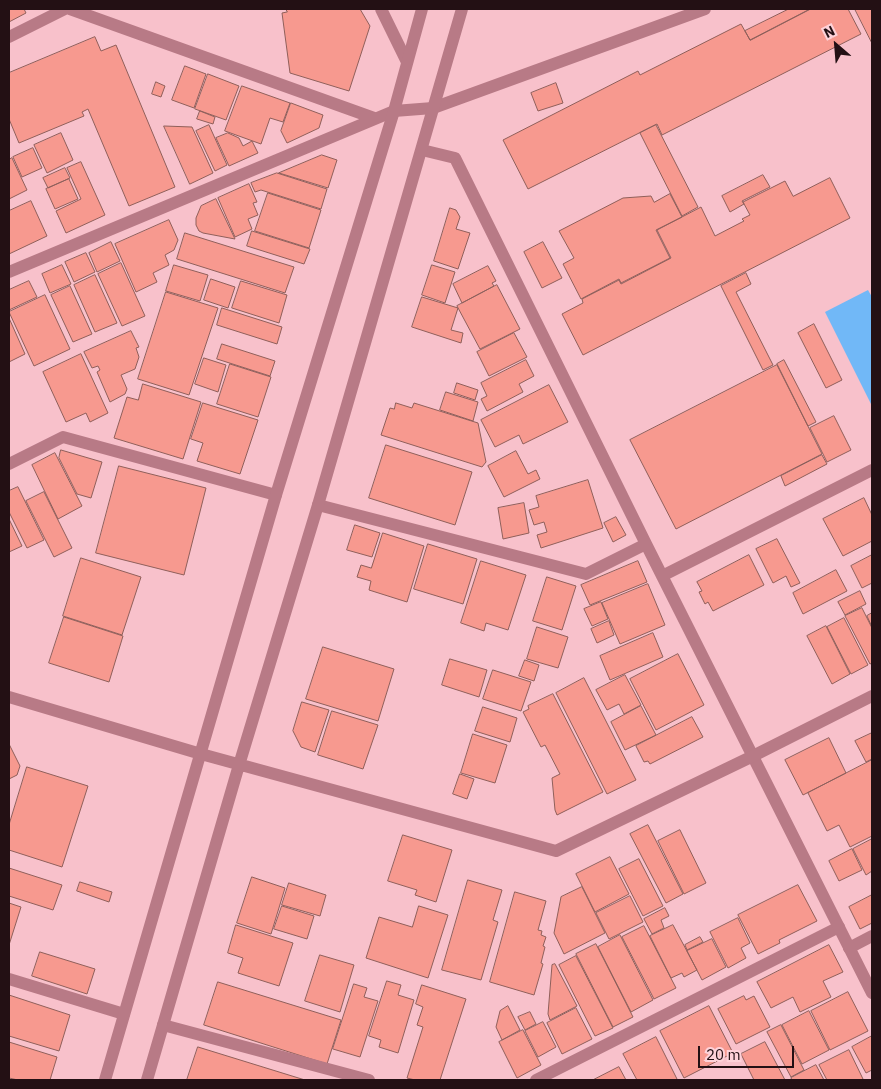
<!DOCTYPE html>
<html>
<head>
<meta charset="utf-8">
<style>
  body { margin:0 }
  #map { position:relative; width:881px; height:1089px; overflow:hidden; background:#f8c1cb; font-family:"IBM Plex Sans",sans-serif }
  canvas { display:block }
  .frame { position:absolute; inset:0; border:10px solid #231014; pointer-events:none }
  .north { position:absolute; left:811px; top:20px; width:50px; height:50px; -webkit-text-stroke:4px #fed2d9; paint-order:stroke; rotate:333deg; font-size:14px; font-weight:700; line-height:20px; text-align:center; color:#231014 }
  .north::after { content:''; display:block; margin:auto; width:18px; height:22px; background:#231014; clip-path:polygon(50% 0,100% 100%,50% 72%,0 100%) }
  .scale { position:absolute; left:698px; top:1046px; width:96px; height:22px; box-sizing:border-box; border:2px solid #231014; border-top:0; padding-left:6px; font-size:15px; line-height:18px; white-space:nowrap; color:#231014; -webkit-text-stroke:4px #fed2d9; paint-order:stroke }
</style>
</head>
<body>
<div id="map">
<canvas width="881" height="1089"></canvas>
<div class="frame"></div>
<div class="north">N</div>
<div class="scale">20 m</div>
</div>
<script>
const context = document.querySelector('canvas').getContext('2d');
context.lineJoin = 'round';
function fill(path, color) { context.fillStyle = color; context.fill(path, 'evenodd'); }
function stroke(path, color, width, dash) { context.strokeStyle = color; context.lineWidth = width; context.lineCap = dash ? 'butt' : 'round'; context.setLineDash(dash || []); context.stroke(path); }
fill(new Path2D(`
  M868 290 872 297V406L825 312Z`), '#71b8f7');
const building = new Path2D(`
  M9 9H24L26 13 9 22Z
  M286 9H360L370 26 349 91 290 73 282 13 287 12Z
  M789 9H810L750 40 745 31Z
  M811 9H848L861 34 662 135 657 124 528 189 503 140 638 71 640 75 741 24 750 40Z
  M855 9H872V43Z
  M95 37 101 51 116 45 175 187 129 206 88 109 82 112 84 116 19 143 9 119V73Z
  M185 66 206 74 194 108 172 100Z
  M208 74 239 86 226 120 195 109Z
  M156 82 165 86 161 97 152 94Z
  M556 83 563 103 538 111 531 93Z
  M242 86 290 103 283 122 270 118 261 144 225 131Z
  M291 103 323 115 319 128 287 143 281 131Z
  M200 111 215 117 213 124 197 119Z
  M209 125 227 165 215 171 196 131Z
  M656 125 698 207 682 216 640 133Z
  M164 126 192 127 213 173 190 184Z
  M61 133 73 160 47 173 34 145Z
  M228 133 239 138 243 146 252 141 258 153 229 166 216 138Z
  M33 148 42 168 22 177 13 157Z
  M322 155 337 160 328 188 279 173Z
  M12 158 27 190 9 199V160Z
  M81 162 105 215 66 233 56 211 81 199 67 168Z
  M65 168 70 178 48 188 43 178Z
  M277 173 327 189 321 209 261 190 255 192 251 183Z
  M763 175 770 187 742 201 744 204 730 212 722 196Z
  M830 178 850 218 583 355 562 314 583 303 582 299 619 280 621 284 671 258 657 230 701 207 715 236 744 221 742 219 750 215 743 202 785 181 793 196Z
  M69 179 78 199 55 209 46 189Z
  M249 184 257 202 253 203 258 215 248 219 252 229 235 237 218 198Z
  M268 193 321 210 309 248 255 231Z
  M670 194 682 217 656 230 670 258 621 283 619 279 581 299 563 264 574 258 559 231 623 198 651 196 654 202Z
  M216 199 235 239 203 233 199 231 196 225V218L201 206Z
  M31 201 47 236 9 254V211Z
  M450 208 456 210 460 217 456 229 470 233 458 269 434 261Z
  M169 220 178 240 174 250 165 255 169 265 153 273 157 282 136 292 115 244Z
  M252 231 310 249 304 264 247 246Z
  M185 233 294 267 285 293 177 259Z
  M111 242 120 261 97 272 89 253Z
  M543 242 562 278 542 288 524 252Z
  M86 253 95 272 74 282 65 262Z
  M121 263 145 316 122 326 98 274Z
  M62 265 71 284 50 293 42 274Z
  M174 265 208 275 200 301 166 291Z
  M432 265 455 272 445 303 422 295Z
  M488 266 496 281 492 283 494 286 462 303 453 284Z
  M746 273 751 284 736 292 773 365 763 370 721 286Z
  M95 275 117 323 95 332 74 285Z
  M211 279 235 287 228 308 204 300Z
  M29 281 37 297 9 310V290Z
  M241 281 287 295 279 323 232 308Z
  M497 285 520 329 480 349 457 306Z
  M70 286 92 334 73 342 51 295Z
  M166 292 218 308 189 395 138 379Z
  M45 295 70 349 34 366 9 312Z
  M422 297 458 308 451 330 463 333 461 343 412 327Z
  M222 308 282 327 277 344 217 325Z
  M9 318 25 354 9 362Z
  M814 324 842 380 826 388 798 333Z
  M131 331 139 347 136 348 139 357 135 369 121 375 127 389 125 394 110 402 97 372 100 370 98 366 92 368 84 352Z
  M514 333 527 357 489 376 477 352Z
  M222 344 275 361 270 376 217 359Z
  M81 354 108 413 90 422 86 413 66 422 43 372Z
  M204 358 226 365 218 392 195 384Z
  M526 360 534 376 519 384 523 392 487 411 481 399 487 396 481 383Z
  M784 360 816 422 808 426 777 364Z
  M230 364 271 377 258 417 217 404Z
  M777 365 822 454 676 529 630 440Z
  M457 383 478 390 475 400 454 393Z
  M143 384 201 402 183 459 114 438 127 397 138 400Z
  M549 385 568 422 523 444 519 435 495 447 481 420Z
  M446 392 478 402 473 421 440 410Z
  M203 403 258 420 240 474 197 461 203 443 191 439Z
  M396 403 412 408 414 403 478 423 486 462 482 467 381 435 390 408 394 409Z
  M834 416 851 450 827 462 810 428Z
  M386 445 472 472 455 525 369 498Z
  M61 450 102 462 91 498 77 494 59 458Z
  M516 451 528 474 536 470 540 479 504 497 488 466Z
  M55 453 82 506 58 519 32 465Z
  M822 455 827 464 785 486 781 476Z
  M119 466 206 488 184 575 96 553Z
  M588 480 603 528 541 548 537 535 547 532 544 522 534 525 529 510 539 507 536 496Z
  M18 487 44 540 27 548 9 512V491Z
  M44 492 72 548 54 557 26 501Z
  M864 498 872 515V541L843 556 823 519Z
  M524 503 529 533 503 539 498 508Z
  M616 517 626 535 613 542 604 523Z
  M9 519 22 546 9 552Z
  M355 525 380 533 372 557 347 550Z
  M383 533 424 546 407 602 369 590 371 581 357 577 361 565 371 568Z
  M777 539 800 583 791 587 786 576 773 583 756 549Z
  M428 544 477 559 463 604 414 589Z
  M749 555 764 585 713 611 708 602 705 604 699 592 702 591 697 582Z
  M872 555V583L862 588 851 566Z
  M81 558 141 577 122 635 63 616Z
  M481 561 526 575 508 630 486 623 484 631 461 623Z
  M638 561 647 582 590 605 581 585Z
  M836 570 847 591 803 614 793 593Z
  M547 577 576 586 562 630 533 621Z
  M648 584 665 625 620 644 602 603Z
  M860 591 866 604 845 615 838 602Z
  M601 602 608 619 592 626 584 609Z
  M862 608 872 628V663L870 664 845 616Z
  M872 613V627L867 616Z
  M64 617 123 636 109 682 49 663Z
  M844 618 868 665 851 674 827 627Z
  M609 621 614 635 597 643 591 629Z
  M826 626 850 674 832 684 807 636Z
  M537 627 568 637 558 668 527 659Z
  M653 633 663 657 610 680 600 656Z
  M323 647 394 669 378 721 306 699Z
  M678 654 704 705 656 730 630 679Z
  M450 659 487 670 479 697 442 685Z
  M525 660 539 665 534 681 519 676Z
  M493 670 531 682 521 711 483 699Z
  M625 675 641 705 624 714 619 704 607 710 596 690Z
  M584 678 636 780 607 794 556 693Z
  M553 694 603 792 557 815 555 810 552 778 560 774 545 745 541 747 523 712 529 709 528 706Z
  M302 702 329 710 315 752 301 747 293 731Z
  M641 706 656 735 625 750 611 722Z
  M483 707 517 718 510 742 475 731Z
  M332 711 378 725 363 769 318 755Z
  M692 717 703 737 650 764 648 761 644 762 636 746Z
  M872 733V759L866 762 855 741Z
  M473 734 507 745 495 783 461 773Z
  M829 738 846 773 803 795 785 760Z
  M9 744 20 766 17 775 9 779Z
  M872 760V836L850 847 839 825 827 831 808 793Z
  M27 767 88 786 62 867 9 850V825Z
  M460 774 474 779 467 799 453 794Z
  M648 825 683 894 666 903 630 834Z
  M680 830 706 883 684 894 658 841Z
  M403 835 452 850 436 902 415 895 417 890 388 881Z
  M872 839V871L866 875 853 849Z
  M852 849 862 870 839 881 829 861Z
  M610 857 629 894 595 912 576 874Z
  M639 859 663 906 643 916 619 869Z
  M9 868 62 885 53 910 9 896Z
  M252 877 285 888 271 934 237 923Z
  M468 880 502 890 493 920 498 922 481 980 442 970Z
  M80 882 112 892 109 902 77 891Z
  M289 883 326 895 320 916 282 905Z
  M798 885 817 921 779 940 780 943 758 954 738 915Z
  M582 887 605 933 564 954 554 933 561 897Z
  M515 892 546 901 538 930 542 931 541 935 546 937 543 946 545 947 541 963 543 964 534 995 490 982Z
  M872 895V923L860 929 849 907Z
  M630 896 643 922 609 939 596 913Z
  M9 903 21 907 9 945Z
  M282 906 314 916 307 939 274 929Z
  M419 906 448 915 428 978 366 958 379 917 412 927Z
  M665 908 669 916 661 920 664 928 652 934 644 919Z
  M738 918 750 943 741 948 746 958 728 968 710 932Z
  M236 925 293 943 279 986 238 973 243 958 228 953Z
  M673 925 697 970 684 977 682 973 671 978 650 936Z
  M644 926 676 988 654 999 622 937Z
  M620 935 653 1000 631 1012 598 947Z
  M700 937 703 942 687 950 685 945Z
  M712 939 726 967 702 980 687 951Z
  M596 944 633 1017 613 1027 576 954Z
  M829 945 843 972 823 981 831 997 800 1012 793 997 771 1008 757 982Z
  M40 952 95 969 87 994 32 976Z
  M320 955 354 965 340 1012 305 1001Z
  M576 956 613 1028 595 1036 559 965Z
  M555 964 577 1006 550 1020 548 1014 552 965Z
  M387 981 401 985 398 995 414 1000 398 1053 379 1047 381 1040 369 1036Z
  M218 982 341 1020 327 1064 204 1025Z
  M354 984 367 988 364 997 378 1001 360 1057 333 1049Z
  M422 985 466 999 440 1080H415L407 1078 423 1027 417 1025 423 1007 416 1004Z
  M848 992 868 1031 830 1050 811 1011Z
  M9 995 70 1015 59 1051 9 1036Z
  M744 996 746 1000 754 996 770 1027 736 1044 718 1009Z
  M508 1006 520 1030 502 1040 496 1027 500 1011Z
  M709 1006 733 1053 684 1078 660 1031Z
  M576 1008 592 1039 562 1054 547 1023Z
  M809 1011 829 1050 802 1064 782 1025Z
  M530 1012 536 1024 525 1030 518 1017Z
  M543 1022 556 1047 538 1057 525 1031Z
  M781 1025 804 1070 791 1077 767 1032Z
  M523 1030 541 1065 517 1078 499 1042Z
  M872 1036V1070L866 1073 852 1047Z
  M656 1037 677 1079 675 1080H637L623 1054Z
  M9 1042 57 1057 50 1080H18L9 1078Z
  M765 1042 785 1080H754L741 1054Z
  M198 1047 305 1080H187Z
  M849 1050 863 1079 860 1080H827L819 1065Z
  M816 1065 824 1080H792L791 1078Z
  M619 1067 626 1080H593Z`);
fill(building, '#f7998f');
stroke(building, '#8f5f5a', 1);
stroke(new Path2D(`
  M9 464 63 437 276 495
  M849 948 872 936
  M9 979 124 1014
  M163 1025 369 1080
  M536 1080 839 927`), '#b87a86', 12);
stroke(new Path2D(`
  M70 9 374 118
  M381 9 407 62
  M9 37 65 9
  M422 150 455 158 646 544 872 993
  M9 272 394 111 433 108 705 9
  M318 505 586 574 646 544
  M662 576 872 470`), '#b87a86', 12);
stroke(new Path2D(`
  M9 697 201 754 556 851 753 756 872 696
  M105 1080 276 495 394 111 422 9
  M147 1080 239 765 318 505 462 9`), '#b87a86', 12);
</script>
</body>
</html>
